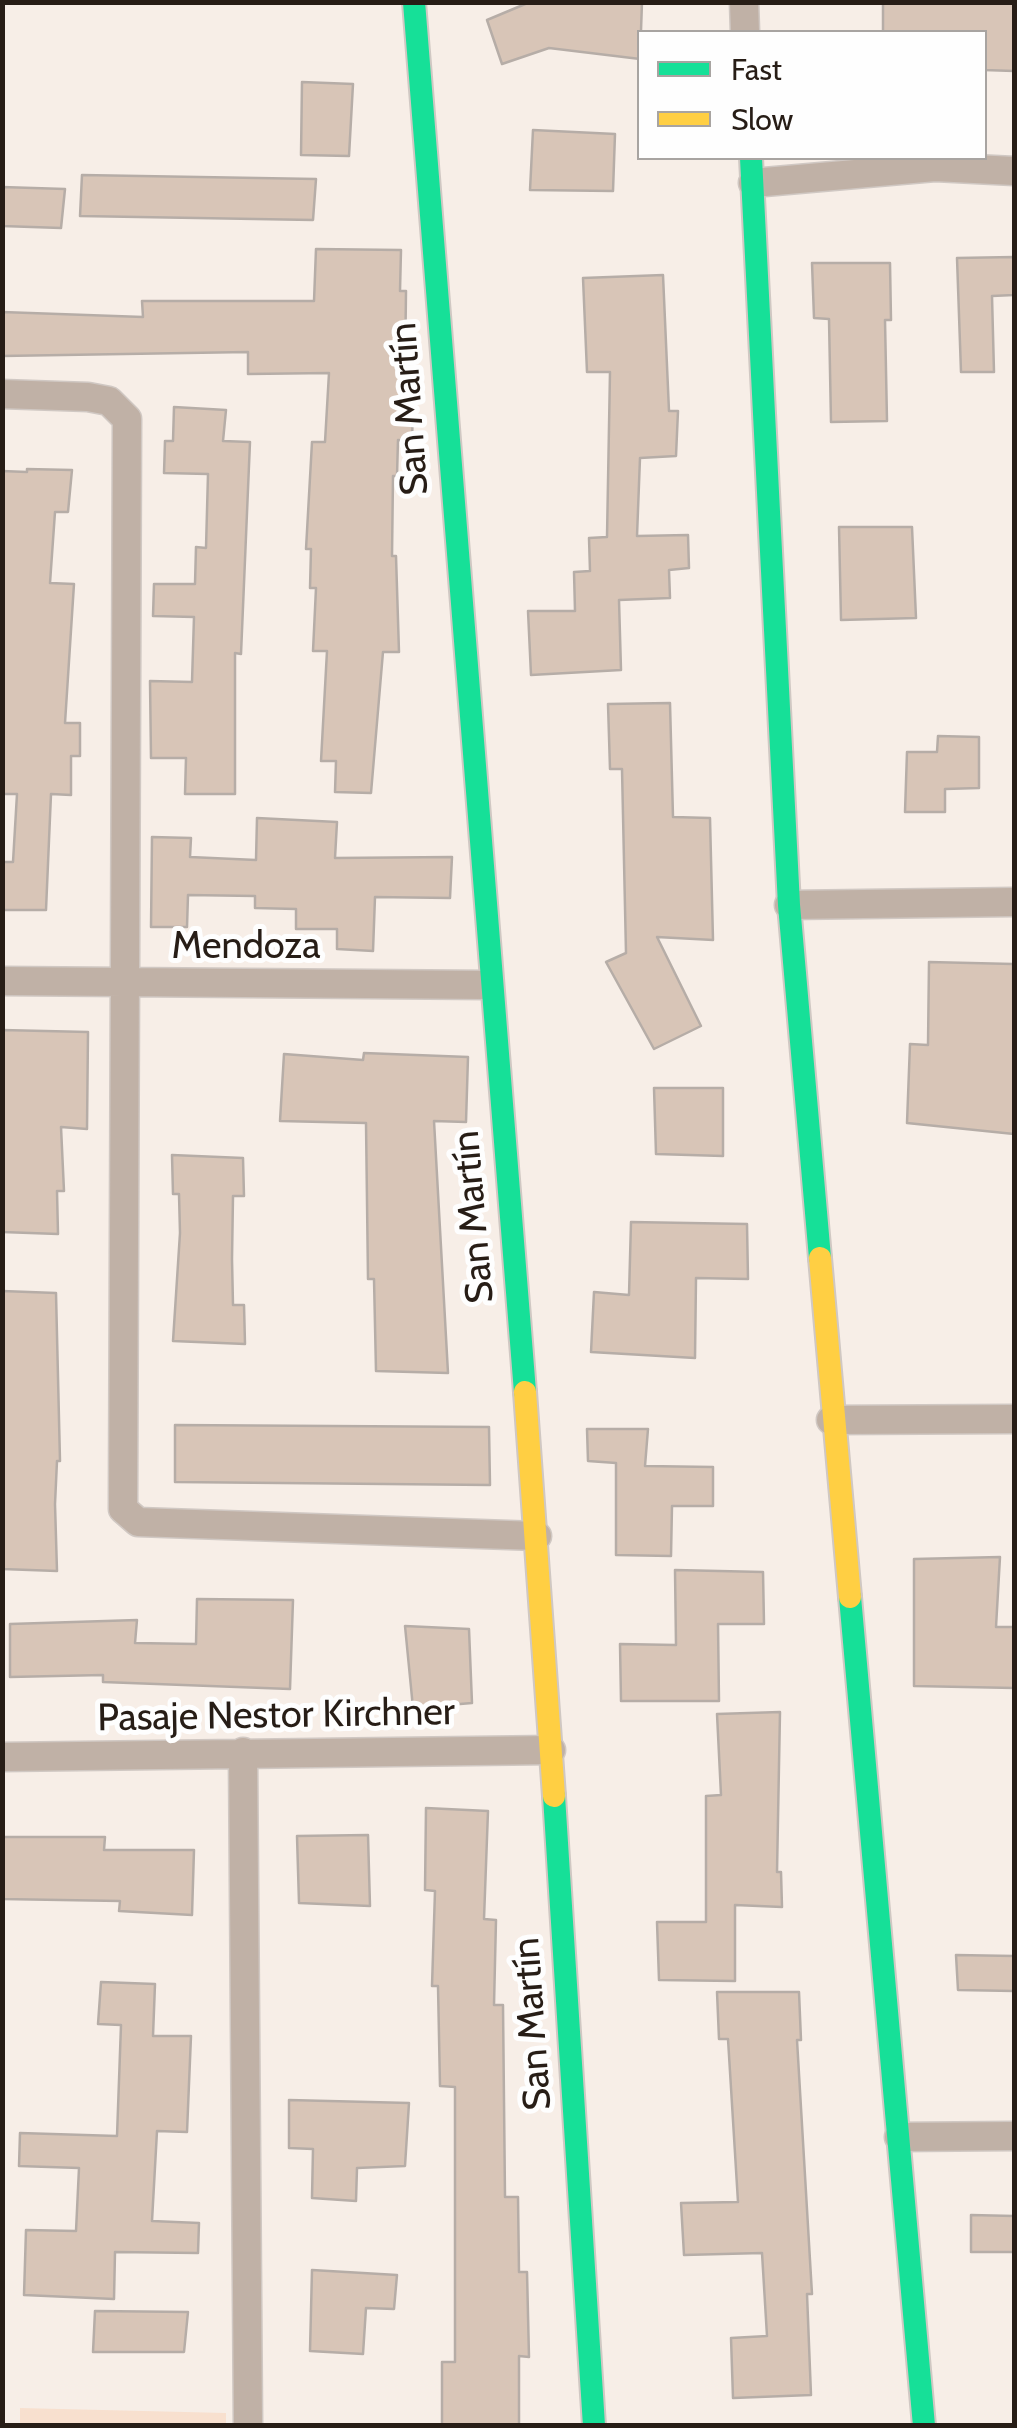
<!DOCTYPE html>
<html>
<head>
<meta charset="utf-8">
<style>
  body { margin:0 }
  #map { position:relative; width:1017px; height:2428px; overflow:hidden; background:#f7eee7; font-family:Cabin,sans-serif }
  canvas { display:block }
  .frame { position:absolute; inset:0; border:5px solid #271d16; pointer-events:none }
  .legend { position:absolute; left:637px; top:30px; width:350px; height:130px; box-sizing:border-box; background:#fefefe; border:2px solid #a8a4a1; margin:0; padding:12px 18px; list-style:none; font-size:30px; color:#271d16 }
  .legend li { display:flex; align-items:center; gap:20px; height:50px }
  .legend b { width:50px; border:2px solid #a8a4a1 }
</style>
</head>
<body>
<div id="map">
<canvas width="1017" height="2428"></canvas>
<div class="frame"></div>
<ul class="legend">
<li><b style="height:12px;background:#16e098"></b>Fast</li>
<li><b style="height:12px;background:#ffcf43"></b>Slow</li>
</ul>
</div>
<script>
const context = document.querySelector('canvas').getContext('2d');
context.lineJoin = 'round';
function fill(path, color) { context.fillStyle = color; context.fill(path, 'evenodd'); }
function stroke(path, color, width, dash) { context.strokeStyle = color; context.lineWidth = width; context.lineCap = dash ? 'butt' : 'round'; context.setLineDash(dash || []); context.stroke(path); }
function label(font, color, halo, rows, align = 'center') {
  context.font = font + ' Cabin,sans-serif'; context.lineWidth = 10; context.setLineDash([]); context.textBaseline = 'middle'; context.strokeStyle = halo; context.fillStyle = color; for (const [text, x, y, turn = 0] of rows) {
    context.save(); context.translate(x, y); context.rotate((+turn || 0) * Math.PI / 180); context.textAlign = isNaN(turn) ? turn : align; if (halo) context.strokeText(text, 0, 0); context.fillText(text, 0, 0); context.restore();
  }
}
fill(new Path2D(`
  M3 2170 5 2171V2426L2 2425Z
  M20 2408 226 2413V2425H20Z`), '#f8e0cf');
const building = new Path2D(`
  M530 2H642L640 59 549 48 502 64 487 20Z
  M883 2H1014V71L984 70V32H883Z
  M302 82 353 84 349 156 301 155Z
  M533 130 615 134 613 191 530 190Z
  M82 175 316 179 313 220 80 216Z
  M2 187 65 189 61 228 2 226Z
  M316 249 401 250 400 291H406L405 372 414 373 412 441 398 440 397 476H393L392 556H396L399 652H383L371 793 335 792 336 761H321L327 651H313L316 588H310L311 549H306L312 442H325L329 373 248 374V352L2 356V312L143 317 142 301H314Z
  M1014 257V295L992 296 994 372H961L957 258Z
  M812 263H890L891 320H885L887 421 831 422 829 319 814 318Z
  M663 275 669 411H678L676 456 640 458 637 536 688 535 689 568 669 570 670 598 619 600 621 670 531 675 528 611H575L574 572 590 571 589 538 607 537 610 372H587L583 278Z
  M174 407 226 410 223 441 250 442 241 654 235 653V794H185L186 758H151L150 681 192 682 194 617 153 616 154 584H195L196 547 206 548 208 474 164 473 165 441H173Z
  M27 469 72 470 68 512H55L50 583 74 584 65 723H80V756H71V795L51 794 46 910H2V862H13L17 794H2V471L27 472Z
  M839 527H912L916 618 841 620Z
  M670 703 673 817 710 818 713 940 657 937 701 1026 654 1049 606 962 626 953 622 769H610L608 704Z
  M938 736 979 737V788L945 789V812H905L907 752H937Z
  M257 818 337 822 335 858 452 857 450 898 375 897 373 951 337 949V929H296V909L255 908V896L188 895 187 927H151L152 837 191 838 190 857 256 860Z
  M929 962 1013 964 1014 1134 907 1123 910 1044 928 1045Z
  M2 1030 88 1032 87 1129 61 1127 64 1191H57L58 1234 2 1232Z
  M364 1053 468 1057 466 1122 434 1121 448 1373 376 1371 374 1279H368L366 1123 280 1121 284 1054 363 1060Z
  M654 1088H723V1156L656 1154Z
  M172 1155 243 1158 244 1196H233L232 1259 233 1305H244L245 1344 173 1341 180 1233 179 1194H173Z
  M631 1222 747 1224 748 1279 696 1278 695 1358 591 1352 594 1292 629 1295Z
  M2 1291 56 1293 60 1461H57L55 1504 57 1571 2 1569Z
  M175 1425 489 1427 490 1485 175 1482Z
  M587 1429H648L645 1466 713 1467V1506H672L671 1556 616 1555V1463L588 1461Z
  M1000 1557 996 1627H1014V1688L914 1686V1559Z
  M675 1570 763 1572 764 1624H718L719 1701H621L620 1644 676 1645Z
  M197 1599 293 1600 290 1689 103 1682V1675L10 1677V1624L137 1620 135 1643 196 1644Z
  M405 1626 469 1629 472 1703 413 1708Z
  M780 1712 777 1872H781L782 1907 735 1905V1981L659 1980 657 1922H706V1796L721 1795 717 1714Z
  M426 1808 488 1811 484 1919 496 1920 494 2005H503L505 2197H518L519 2272H527L529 2357 519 2356V2426H442V2362H455V2087L440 2086 438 1986H432L435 1891 425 1890Z
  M368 1835 370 1906 299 1903 297 1836Z
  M2 1837H105L104 1850H194L192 1915 119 1911 120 1901 2 1899Z
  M956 1955 1014 1956V1991L958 1990Z
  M101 1982 155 1984 153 2036H191L187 2132 157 2131 152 2221 199 2223 198 2253 115 2252 114 2299 24 2295 26 2230 76 2231 79 2168 19 2166 20 2133 117 2136 121 2025 98 2024Z
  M717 1992H799L801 2040H797L812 2294H807L811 2395 733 2398 731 2338 767 2336 762 2253 684 2255 681 2203 738 2202 728 2039H719Z
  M289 2100 409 2103 405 2166 357 2168 356 2201 312 2198 313 2149 289 2148Z
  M971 2215 1014 2216V2252H971Z
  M312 2270 397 2275 394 2309 366 2308 363 2354 310 2351Z
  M95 2311 188 2312 184 2352H93Z`);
fill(building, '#d8c5b7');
stroke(building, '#b6ada7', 2.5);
const street = new Path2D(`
  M744 2 745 32
  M753 183 935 167 1014 171
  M2 394 88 397 109 401 127 419 123 1509 138 1522 537 1536
  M789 905 1014 902
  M2 981 489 985
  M831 1420 1014 1419
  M243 1752 248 2426
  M2 1757 551 1750
  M899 2137 1014 2136`);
const fast = new Path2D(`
  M414 2 525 1392
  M751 158 789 905 820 1258
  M850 1597 924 2426
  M554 1796 594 2426`);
const slow = new Path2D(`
  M820 1258 850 1597
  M525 1392 554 1796`);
stroke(street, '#d0c8c3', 31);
stroke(fast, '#d0c8c3', 26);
stroke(slow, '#d0c8c3', 26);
stroke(street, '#c0b1a6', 28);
stroke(fast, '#16e098', 22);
stroke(slow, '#ffcf43', 22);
label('38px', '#271d16', '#fefefe', [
  ["San Martín",410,409,-94],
  ["Mendoza",246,947],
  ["San Martín",474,1217,-95],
  ["Pasaje Nestor Kirchner",276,1716,-1],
  ["San Martín",533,2024,-94]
]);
</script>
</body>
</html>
